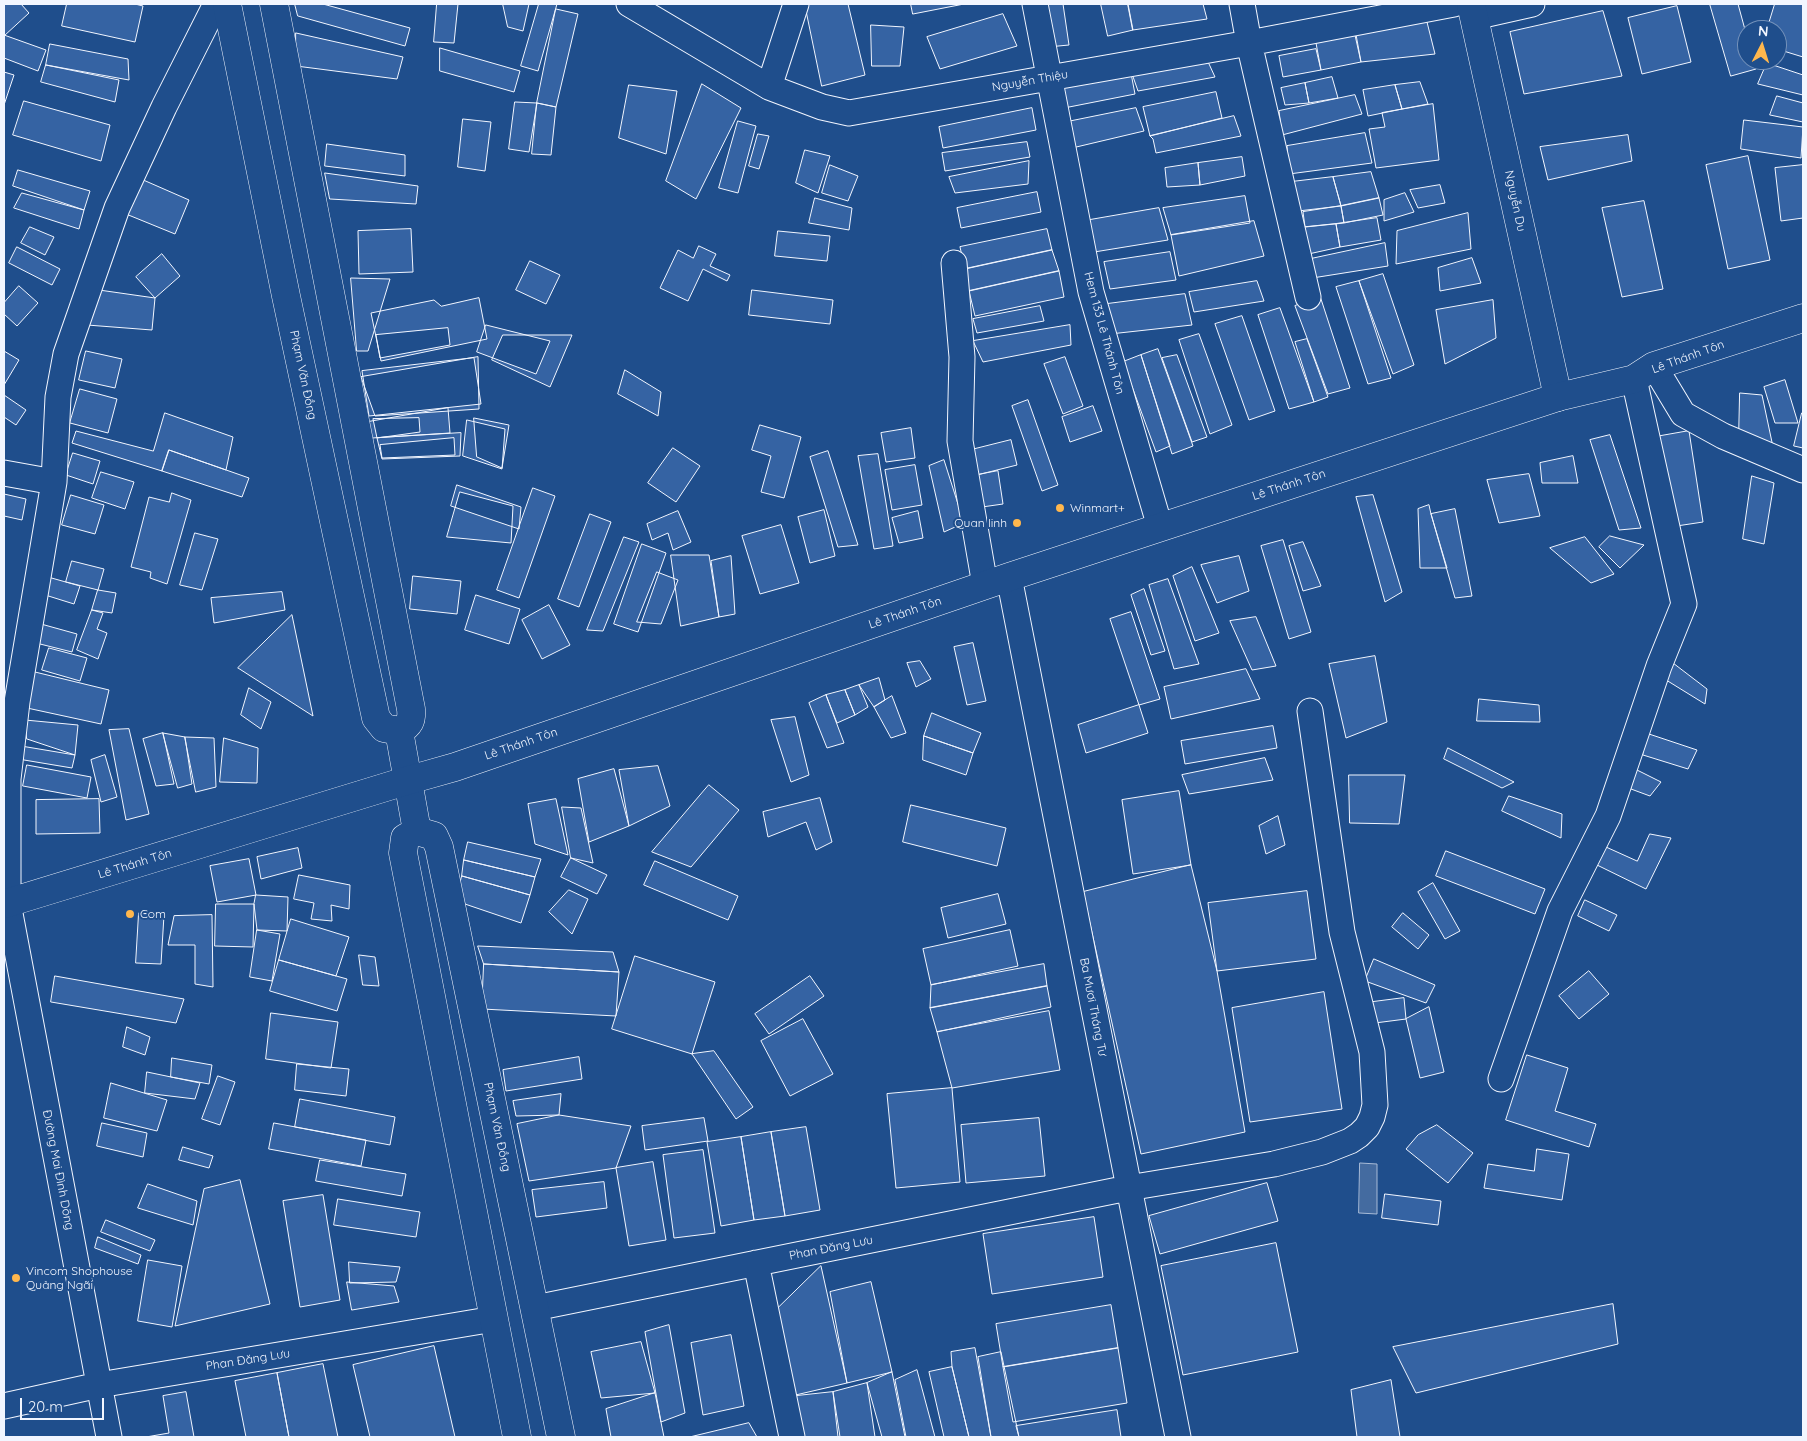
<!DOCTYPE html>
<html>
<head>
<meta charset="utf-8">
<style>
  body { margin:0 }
  #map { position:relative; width:1807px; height:1441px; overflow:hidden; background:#1f4e8c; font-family:Quicksand,sans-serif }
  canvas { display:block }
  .frame { position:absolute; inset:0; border:5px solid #f2f6ff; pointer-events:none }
  .north { position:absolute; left:1737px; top:20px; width:50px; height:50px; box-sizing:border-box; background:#1f4e8c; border:1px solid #7391ba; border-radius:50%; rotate:5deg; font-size:14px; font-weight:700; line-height:20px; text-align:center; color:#f2f6ff }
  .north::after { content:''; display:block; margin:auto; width:18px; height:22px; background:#ffb74d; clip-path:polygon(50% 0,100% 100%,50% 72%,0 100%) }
  .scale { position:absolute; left:20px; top:1398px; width:84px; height:22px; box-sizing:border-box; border:2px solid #f2f6ff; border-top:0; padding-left:6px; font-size:15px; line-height:18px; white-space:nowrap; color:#f2f6ff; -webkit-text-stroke:4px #1f4e8c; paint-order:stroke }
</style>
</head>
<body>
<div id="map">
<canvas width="1807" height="1441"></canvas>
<div class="frame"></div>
<div class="north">N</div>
<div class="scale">20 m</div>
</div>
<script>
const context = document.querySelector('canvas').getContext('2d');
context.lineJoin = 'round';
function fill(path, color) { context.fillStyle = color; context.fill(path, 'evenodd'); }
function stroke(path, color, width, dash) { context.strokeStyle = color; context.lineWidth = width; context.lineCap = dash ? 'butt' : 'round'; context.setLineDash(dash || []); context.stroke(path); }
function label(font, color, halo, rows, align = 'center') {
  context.font = font + ' Quicksand,sans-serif'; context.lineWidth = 4; context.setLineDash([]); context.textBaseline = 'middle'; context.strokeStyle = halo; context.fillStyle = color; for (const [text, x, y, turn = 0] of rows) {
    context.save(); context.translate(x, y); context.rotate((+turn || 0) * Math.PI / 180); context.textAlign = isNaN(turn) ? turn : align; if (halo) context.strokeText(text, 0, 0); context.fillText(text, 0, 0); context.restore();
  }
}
const water = new Path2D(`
  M1360 1163 1377 1164V1214L1359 1213Z`);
fill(water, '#446ba0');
stroke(water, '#a8bbd7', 1);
const building = new Path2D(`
  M4 4H21L29 13 4 36Z
  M67 4H135L143 6 135 42 62 26Z
  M295 4H323L410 28 405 46 298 16Z
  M437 4H458L454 43 434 42Z
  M503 4H529L523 31 508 27Z
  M539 4H557L538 71 521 66Z
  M805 4H848L865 75 822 86Z
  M911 4H964L913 14Z
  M1038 4H1063L1069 45 1048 47Z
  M1101 4H1128L1133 30 1108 36Z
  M1128 4H1203L1207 19 1133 30Z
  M1710 4H1738L1747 37V60H1754L1756 69 1731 76Z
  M1775 4H1803V57L1777 49V30H1767Z
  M1677 6 1691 62 1642 74 1628 18Z
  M556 9 578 14 556 107 537 103Z
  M1603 11 1622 76 1524 94 1510 32Z
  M1003 14 1017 46 940 69 927 37Z
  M1427 22 1435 54 1361 62 1355 29Z
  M871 25 904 27 900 66H872Z
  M296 33 403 57 397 79 296 66Z
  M4 35 46 50 38 71 4 58Z
  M1355 35 1361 62 1321 70 1316 43Z
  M50 44 128 59 129 80 46 65Z
  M440 48 520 71 514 92 440 71Z
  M1316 49 1321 70 1283 77 1279 56Z
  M1204 53 1215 77 1138 91 1130 68Z
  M1767 63 1803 75V95L1758 84Z
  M46 65 119 80 115 102 41 82Z
  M1130 68 1135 94 1059 109 1054 82Z
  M4 72 14 75 4 105Z
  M1332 77 1338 98 1309 103 1305 83Z
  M1420 82 1428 104 1402 109 1395 85Z
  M1305 83 1309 103 1285 105 1281 88Z
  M702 84 741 108 696 199 666 181Z
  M629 85 677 91 666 154 619 138Z
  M1395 85 1402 109 1368 116 1363 90Z
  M1216 92 1222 118 1150 136 1143 107Z
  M1355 95 1362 114 1282 135 1279 111Z
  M1777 96 1803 103V122L1770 115Z
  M24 101 110 125 101 161 13 135Z
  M515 102 537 103 529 152 509 149Z
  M537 103 556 107 551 155 532 154Z
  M1433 104 1439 160 1376 168 1369 129 1385 127 1382 113Z
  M1032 108 1036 130 943 148 939 127Z
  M1136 108 1144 131 1072 148 1067 122Z
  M1234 116 1241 136 1156 153 1153 139 1150 136Z
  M463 119 491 122 485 171 458 167Z
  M1744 120 1803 127 1801 158 1741 149Z
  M738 121 756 126 738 193 719 188Z
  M1365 133 1372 163 1289 174 1287 146Z
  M758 134 769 136 759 169 749 166Z
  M1628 135 1632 161 1548 180 1540 147Z
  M1027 142 1030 157 945 171 942 153Z
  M327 144 405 155V176L325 166Z
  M805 150 830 156 818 193 796 183Z
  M1748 156 1770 260 1728 269 1706 165Z
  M1242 157 1245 176 1200 185 1198 163Z
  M1029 161 1028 184 955 193 949 177Z
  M1198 163 1200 185 1167 187 1165 168Z
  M830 165 858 176 848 201 822 193Z
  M1803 165V218L1781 221 1775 168Z
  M18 170 90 191 84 210 13 186Z
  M1371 172 1379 198 1341 206 1333 177Z
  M325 173 418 186 416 204 330 199Z
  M1333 177 1341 206 1298 211 1291 182Z
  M141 179 189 200 175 234 126 214Z
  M1440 185 1445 203 1418 208 1410 190Z
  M1037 192 1041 212 961 228 957 208Z
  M22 193 84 210 79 229 14 208Z
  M1405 193 1414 212 1384 221V200Z
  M1245 196 1250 223 1171 235 1163 208Z
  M815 198 852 208 849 230 809 223Z
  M1379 198 1383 215 1344 223 1341 206Z
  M1644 201 1663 289 1622 297 1602 208Z
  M1341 206 1344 223 1305 227 1303 212Z
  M1159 208 1168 240 1088 253 1084 221Z
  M1468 213 1471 249 1396 264 1397 231Z
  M1377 218 1381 240 1340 247 1336 224Z
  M1254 221 1264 256 1179 276 1171 235Z
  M1336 224 1340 247 1304 255 1297 228Z
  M30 227 54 237 45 255 21 243Z
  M411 229 413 272 359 274 358 231Z
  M1047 229 1052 250 965 269 960 247Z
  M778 231 830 236 827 261 775 256Z
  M1385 243 1388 266 1306 279V260Z
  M699 246 716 254 710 266 730 275 727 281 703 269 688 301 660 288 678 250 693 258Z
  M17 247 60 269 52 285 9 263Z
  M1052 250 1059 271 969 291 965 269Z
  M1170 252 1176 280 1110 289 1104 262Z
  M162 254 180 276 155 298 136 277Z
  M1472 258 1481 283 1440 291 1438 268Z
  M530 261 560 275 546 304 516 290Z
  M1059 271 1064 297 975 316 969 291Z
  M1383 274 1414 365 1393 374 1359 281Z
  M351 278 390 279 368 351H357Z
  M1257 281 1264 301 1194 312 1189 292Z
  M1359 281 1391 378 1368 384 1336 287Z
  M19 286 38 303 17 326 4 314V303Z
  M99 290 155 298 152 330 87 325Z
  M752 290 833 300 830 324 749 315Z
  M1185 294 1192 325 1110 334 1107 304Z
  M1320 296 1350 388 1328 394 1295 306Z
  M479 298 487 339 381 361 371 313 434 300 441 306Z
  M1493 300 1496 338 1445 364 1436 310Z
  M1040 306 1044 321 977 333 973 319Z
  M1280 308 1314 402 1289 409 1258 315Z
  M1242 316 1275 411 1249 420 1215 324Z
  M486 325 550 341 536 374 477 352Z
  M1070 325 1071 345 983 362 973 341Z
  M448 328 450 345 380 358 376 335Z
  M1199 334 1232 425 1210 434 1179 340Z
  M503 335H572L550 387 492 360Z
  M1307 339 1328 397 1314 402 1295 342Z
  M1158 349 1193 446 1172 454 1141 355Z
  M4 351 19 360 4 385Z
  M86 351 122 359 115 388 79 380Z
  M1141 355 1170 446 1156 452 1123 362Z
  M1177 355 1207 437 1192 442 1162 358Z
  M478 357 479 409 375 416 361 377Z
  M1065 357 1083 406 1063 414 1044 364Z
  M474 358 481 404 369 416 362 371Z
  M625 370 661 392 658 416 618 394Z
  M1785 380 1798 423H1775L1764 387Z
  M80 389 117 399 108 433 70 423Z
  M1740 393 1762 395 1773 447 1739 437Z
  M4 395 26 410 16 425 4 417Z
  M1028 400 1058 485 1042 491 1012 406Z
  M1093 406 1102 431 1070 442 1062 417Z
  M448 408 450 433 372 438 368 422Z
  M165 413 233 437 226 470 169 450 162 471 72 443 76 431 153 451Z
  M1802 413H1803V448L1794 446Z
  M419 418 420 432 377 438 373 419Z
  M474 418 509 425 502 468 477 457Z
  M467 420 505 429 502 469 463 456Z
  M760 425 801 437 784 498 761 492 771 456 752 450Z
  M911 428 915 458 886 462 881 433Z
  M1689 431 1703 522 1670 527 1655 437Z
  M461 433 460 456 382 459 377 438Z
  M1610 435 1641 528 1619 530 1590 440Z
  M454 438 455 455 382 458 380 445Z
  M1011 440 1017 465 977 475 971 450Z
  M673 448 700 466 676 502 648 483Z
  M169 450 249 478 242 497 162 471Z
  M828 451 858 545 838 547 810 457Z
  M73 453 100 461 93 484 66 475Z
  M878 454 893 546 874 549 858 456Z
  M1573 456 1578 483H1542L1540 463Z
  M944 460 964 523 944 532 929 466Z
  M915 465 922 505 892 510 885 470Z
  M998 471 1003 504 982 507 977 475Z
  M101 472 134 482 125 509 92 498Z
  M1529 474 1540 516 1499 523 1487 480Z
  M1752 476 1774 483 1764 544 1743 539Z
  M457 485 521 507 519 529 451 506Z
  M533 488 555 496 519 598 497 590Z
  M460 492 513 506 511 543 447 537Z
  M172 493 191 500 167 584 150 578 151 572 131 567 149 497 169 502Z
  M4 494 26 499 22 520 4 516Z
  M71 495 104 505 95 534 62 525Z
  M1373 495 1402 592 1385 602 1356 497Z
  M1429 505 1431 514 1447 568H1420L1418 509Z
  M1455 509 1472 596 1455 598 1431 514Z
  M824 510 835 556 810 563 798 517Z
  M678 511 691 542 673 550 668 533 652 540 647 524Z
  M918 511 923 538 899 543 892 518Z
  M590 514 611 522 579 607 558 599Z
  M781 525 799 583 760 594 742 536Z
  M195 533 218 539 202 590 180 585Z
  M1610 536 1644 545 1620 568 1599 547Z
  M624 537 639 542 603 631 587 630Z
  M1585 537 1614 574 1591 583 1550 548Z
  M1283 540 1311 632 1289 639 1261 546Z
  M1303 542 1321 586 1303 591 1289 546Z
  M642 544 666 553 638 632 614 624Z
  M671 555H709L719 617 681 626Z
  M731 556 735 614 719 617 711 561Z
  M1239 556 1249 591 1217 603 1201 565Z
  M72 561 104 569 98 590 66 582Z
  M1192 567 1219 633 1195 641 1173 576Z
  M657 572 678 580 661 624 637 622Z
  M413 576 461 581 457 614 410 609Z
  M48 577 80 586 74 604 42 594Z
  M1168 579 1199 664 1174 669 1149 585Z
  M1144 589 1165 651 1151 655 1131 595Z
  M98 590 116 593 112 613 92 610Z
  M282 592 285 610 214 623 211 598Z
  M476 595 520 609 509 644 465 630Z
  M549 605 570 645 542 659 522 620Z
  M92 610 103 613 97 629 107 633 98 659 77 650Z
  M1131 612 1160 699 1139 705 1110 619Z
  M292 615 313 716 238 668Z
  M1256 617 1276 666 1252 670 1230 621Z
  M41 624 77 634 72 652 36 643Z
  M973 643 986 701 967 705 954 647Z
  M49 648 87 658 80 681 42 670Z
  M1375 656 1387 722 1346 738 1329 664Z
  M920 661 931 679 916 687 907 663Z
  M1673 663 1707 689 1705 704 1658 675Z
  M1246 669 1260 699 1171 719 1164 687Z
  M35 672 109 690 101 724 27 708Z
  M879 678 885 700 874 707 859 685Z
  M859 685 868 707 855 715 845 690Z
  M249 688 271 702 261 729 241 715Z
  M845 690 855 715 837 723 826 695Z
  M826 695 844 743 827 748 809 703Z
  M892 696 906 733 891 738 874 707Z
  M1479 699 1539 705 1540 722 1477 721Z
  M1139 705 1148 733 1086 753 1078 725Z
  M932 713 981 733 973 753 924 736Z
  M795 717 809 775 791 782 771 720Z
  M25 720 78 725 75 755 27 739Z
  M1273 726 1277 748 1185 764 1181 741Z
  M129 729 149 814 126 820 109 730Z
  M163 733 174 784 156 786 143 739Z
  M163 733 185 737 192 784 178 788Z
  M1646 733 1697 750 1688 769 1643 755Z
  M924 736 973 753 966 775 923 760Z
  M185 737 214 738 216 787 196 792Z
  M224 738 258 748 257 783 220 782Z
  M21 746 75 755 72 768 24 760Z
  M1448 748 1514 782 1502 788 1444 759Z
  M105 755 117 797 101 802 91 760Z
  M1265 758 1273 780 1189 794 1182 775Z
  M27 765 91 777 87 798 23 786Z
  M658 766 670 806 629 826 619 770Z
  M614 769 629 826 589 842 578 779Z
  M1635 769 1661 782 1650 796 1631 789Z
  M1349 775H1405L1399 824 1350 823Z
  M709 785 739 810 691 867 652 852Z
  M1179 791 1191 865 1133 874 1122 800Z
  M1509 796 1562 814 1561 838 1502 811Z
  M820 798 832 842 816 850 806 822 768 837 763 812Z
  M99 799 100 833 36 834V800Z
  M556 799 568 855 535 844 528 804Z
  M911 805 1006 828 997 866 903 842Z
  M562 807 581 808 593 863 571 858Z
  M1278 816 1285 845 1266 854 1259 826Z
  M1650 834 1671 838 1646 889 1597 865 1606 847 1637 861Z
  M468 842 541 859 535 877 464 860Z
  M298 848 302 868 261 879 257 857Z
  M1446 851 1545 889 1535 914 1436 876Z
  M571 858 607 875 597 894 561 877Z
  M249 859 256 895 217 902 210 866Z
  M464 860 535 877 530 895 462 876Z
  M655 861 738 896 728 920 644 885Z
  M1191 865 1217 971 1245 1132 1141 1154 1083 892Z
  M299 875 350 885 349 909 331 905 332 921 311 919 314 903 294 899Z
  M462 876 530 895 521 923 456 901Z
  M1433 883 1460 931 1445 939 1418 892Z
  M569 890 588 899 572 934 549 912Z
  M1307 891 1316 959 1217 971 1208 903Z
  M998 894 1006 924 948 938 941 908Z
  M256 895 288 897 287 931 257 930 254 904Z
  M1585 900 1617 915 1609 931 1578 916Z
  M216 904H254L253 947 215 946Z
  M139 913 164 915 161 964 136 963Z
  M1403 913 1429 935 1418 949 1392 927Z
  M212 915 213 987 195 984V945H168L174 916Z
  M291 919 349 937 336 976 279 960Z
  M257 930 280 934 272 981 250 977Z
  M1010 930 1018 966 931 985 923 949Z
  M478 946 613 952 619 972 484 964Z
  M359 955 375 957 379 986 363 985Z
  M635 956 715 982 692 1054 612 1029Z
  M1374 959 1435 985 1426 1003 1365 981Z
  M279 960 347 979 337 1011 270 991Z
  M484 964 619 972 616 1016 482 1009Z
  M1044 964 1047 986 930 1008 931 985Z
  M1589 971 1609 994 1579 1019 1559 996Z
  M55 976 184 999 176 1023 51 1002Z
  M810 976 824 996 769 1034 755 1014Z
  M1047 986 1051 1007 937 1032 930 1008Z
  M1324 992 1342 1109 1250 1122 1232 1008Z
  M1404 998 1406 1019 1367 1024 1365 1003Z
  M1429 1007 1444 1072 1420 1078 1406 1019Z
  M1049 1011 1060 1070 952 1088 937 1032Z
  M271 1013 338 1022 331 1068 266 1059Z
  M803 1019 833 1074 790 1096 761 1041Z
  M127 1027 150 1037 145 1055 123 1047Z
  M714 1051 753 1107 736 1119 692 1054Z
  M1527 1055 1568 1068 1555 1111 1596 1124 1589 1147 1506 1120Z
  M579 1057 582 1079 506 1091 503 1070Z
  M172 1058 212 1065 209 1084 171 1077Z
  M297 1064 349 1069 346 1096 295 1090Z
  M147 1072 200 1083 195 1099 145 1093Z
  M218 1076 235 1082 220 1125 202 1119Z
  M111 1083 167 1100 157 1131 104 1118Z
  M952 1088 960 1182 896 1188 887 1094Z
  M561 1094 559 1115 516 1116 513 1101Z
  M300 1099 395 1117 390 1145 295 1127Z
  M559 1115 631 1126 616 1168 529 1181 517 1124Z
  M704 1118 708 1141 645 1150 642 1126Z
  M1039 1118 1045 1176 966 1183 961 1125Z
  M102 1123 147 1133 143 1157 97 1146Z
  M274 1123 366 1140 361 1166 269 1149Z
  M1437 1125 1473 1153 1448 1183 1406 1149 1418 1135Z
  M806 1127 820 1210 785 1216 771 1132Z
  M771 1132 785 1216 754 1220 741 1137Z
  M741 1137 754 1220 721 1226 707 1142Z
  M183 1147 213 1156 209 1168 179 1160Z
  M1537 1149 1569 1154 1562 1200 1484 1188 1488 1164 1534 1171Z
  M703 1150 715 1233 674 1238 663 1155Z
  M320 1160 406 1174 402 1196 316 1181Z
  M653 1162 666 1240 629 1246 616 1168Z
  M240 1180 270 1304 175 1326 204 1189Z
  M604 1182 607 1208 536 1217 532 1190Z
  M1267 1183 1278 1221 1160 1254 1149 1216Z
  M148 1184 197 1201 193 1225 138 1208Z
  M1385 1194 1441 1201 1438 1225 1382 1218Z
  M323 1195 340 1300 300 1307 283 1201Z
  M338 1199 420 1212 416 1237 334 1225Z
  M1094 1217 1103 1277 992 1294 983 1234Z
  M106 1220 155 1240 150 1251 101 1232Z
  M98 1237 141 1255 138 1264 95 1248Z
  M1276 1243 1298 1352 1183 1375 1161 1266Z
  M148 1260 182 1266 172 1327 138 1321Z
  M349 1262 400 1267 396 1282 350 1283Z
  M821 1266 847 1383 787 1397 774 1312Z
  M347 1282 394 1286 399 1302 352 1310Z
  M871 1282 892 1372 847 1383 830 1292Z
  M1613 1304 1618 1344 1416 1393 1393 1347Z
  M1111 1305 1118 1348 1003 1367 996 1324Z
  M669 1325 685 1413 661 1422 645 1332Z
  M731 1335 744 1406 703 1415 691 1343Z
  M641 1342 655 1393 601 1398 591 1352Z
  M434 1346 455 1437H370L353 1365Z
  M975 1348 991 1437H969L952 1367 951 1352Z
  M1118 1348 1127 1403 1013 1422 1003 1367Z
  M1001 1352 1019 1437H991L978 1357Z
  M323 1364 338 1437H289L277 1373Z
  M952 1367 969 1437H944L929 1372Z
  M917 1370 935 1437H906L895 1380Z
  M892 1372 905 1437H882L867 1383Z
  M277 1373 289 1437H246L235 1381Z
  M1391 1380 1400 1437H1357L1351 1390Z
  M867 1383 875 1437H840L833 1392Z
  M186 1392 194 1437H146L169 1433 163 1396Z
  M833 1392 838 1437H796L787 1397Z
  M655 1393 664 1437H611L606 1409Z
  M1117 1410 1121 1437H1019L1016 1426Z
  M749 1423 757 1437H690Z`);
fill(building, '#3563a3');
stroke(building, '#f2f6ff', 1);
const minor = new Path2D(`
  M629 4 769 87 822 107 849 113 1249 43 1454 4
  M1035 4 1091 292 1160 527
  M1242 4 1249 43 1308 297
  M1474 17 1532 4
  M769 87 796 4
  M954 263 962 357 960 441 985 585
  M1654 366 1683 414 1723 436 1803 470
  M4 473 54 482
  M1009 577 1178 1437
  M1501 1079 1560 911 1608 816 1659 666 1684 604 1634 379
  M756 1263 792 1437
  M535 1308 1128 1188 1274 1164 1322 1152 1350 1141 1359 1135 1367 1127 1372 1117 1375 1105 1372 1052 1342 932 1310 711
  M4 1406 99 1385 494 1319
  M109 1437 8 903V779L17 702 54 482 58 397 66 354 117 208 164 107 216 4`);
const tertiary = new Path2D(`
  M227 4 286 296 376 718 384 728 399 731C410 725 412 720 411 709L274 4
  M1471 4 1558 397
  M399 731 417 831
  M517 1437 403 853 405 838 417 831 434 836 439 847 561 1437`);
const secondary = new Path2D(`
  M4 904 409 780 455 767 1009 577 1558 397 1634 379 1654 366 1803 318`);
stroke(minor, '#f2f6ff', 27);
stroke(tertiary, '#f2f6ff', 29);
stroke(secondary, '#f2f6ff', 29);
stroke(minor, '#1f4e8c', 25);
stroke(tertiary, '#1f4e8c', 28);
stroke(secondary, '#1f4e8c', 28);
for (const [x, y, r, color] of [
  [1060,508,5,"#ffb74d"],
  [1017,523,5,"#ffb74d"],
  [130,914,5,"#ffb74d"],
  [16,1278,5,"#ffb74d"]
]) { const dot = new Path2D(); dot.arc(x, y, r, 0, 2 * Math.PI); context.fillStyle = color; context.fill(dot); stroke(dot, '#1f4e8c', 2); }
label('12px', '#f2f6ff', '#1f4e8c', [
  ["Nguyễn Thiệu",1030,81,-10],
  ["Nguyễn Du",1515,201,78],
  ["Hem 133 Lê Thánh Tôn",1104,333,75],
  ["Lê Thánh Tôn",1688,357,-20],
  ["Phạm Văn Đồng",303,375,78],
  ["Lê Thánh Tôn",1289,485,-18],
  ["Lê Thánh Tôn",905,613,-19],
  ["Lê Thánh Tôn",521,744,-19],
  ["Lê Thánh Tôn",135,864,-17],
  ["Ba Mươi Tháng Tư",1093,1007,79],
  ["Phạm Văn Đồng",497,1127,78],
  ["Đường Mai Đình Dõng",58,1170,79],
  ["Phan Đăng Lưu",831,1248,-11],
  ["Phan Đăng Lưu",248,1360,-9]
]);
label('12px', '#f2f6ff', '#1f4e8c', [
  ["Winmart+",1070,508],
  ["Quan linh",1007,523,"right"],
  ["Com",140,914],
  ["Vincom Shophouse",26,1271],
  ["Quảng Ngãi",26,1285]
], 'left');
</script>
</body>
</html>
